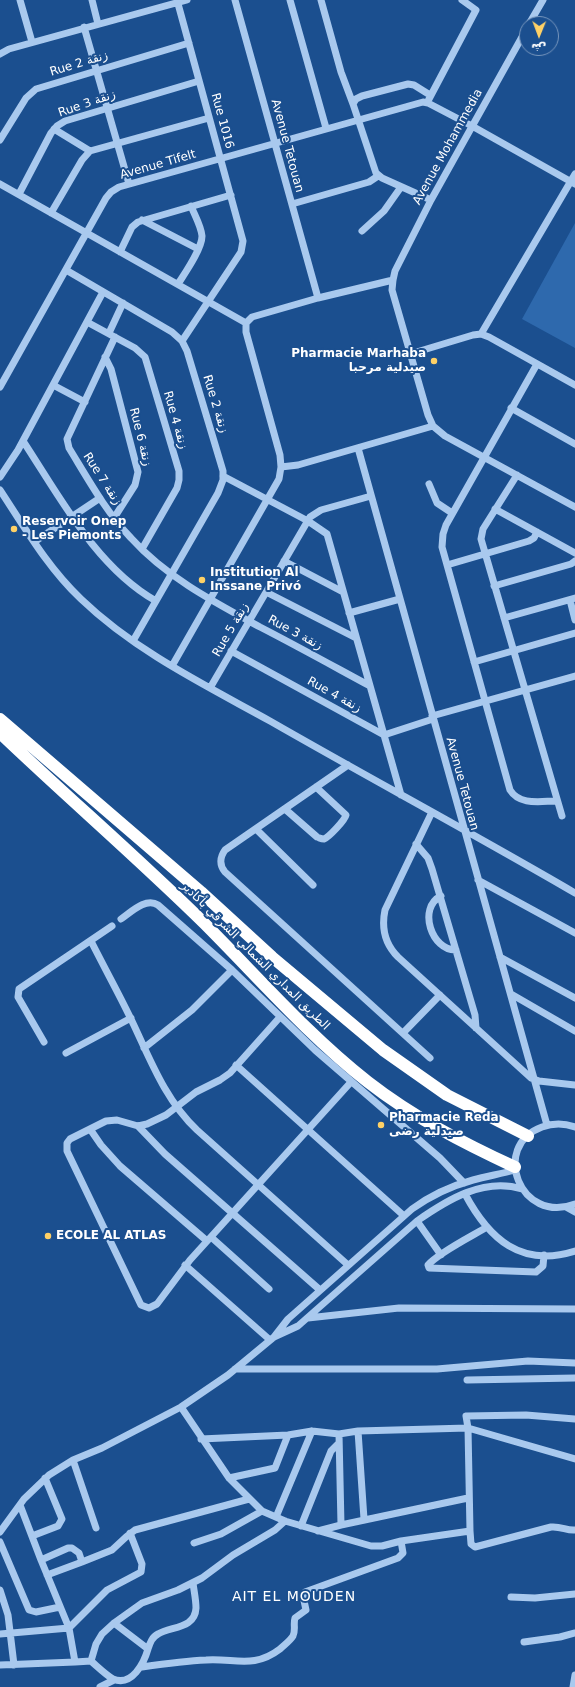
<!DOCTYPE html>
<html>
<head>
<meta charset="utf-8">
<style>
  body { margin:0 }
  #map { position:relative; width:575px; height:1687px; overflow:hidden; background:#1b4f8f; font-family:"DejaVu Sans","Noto Naskh Arabic",sans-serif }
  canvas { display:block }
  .north { position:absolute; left:519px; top:16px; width:40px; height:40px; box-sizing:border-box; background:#1b4f8f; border:1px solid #7695bc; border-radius:50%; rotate:181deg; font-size:11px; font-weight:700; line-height:16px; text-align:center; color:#fff }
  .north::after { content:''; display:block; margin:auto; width:14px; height:18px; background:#ffd166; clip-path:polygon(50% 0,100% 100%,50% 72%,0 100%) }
</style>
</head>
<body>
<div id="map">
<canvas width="575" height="1687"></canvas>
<div class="north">ش</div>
</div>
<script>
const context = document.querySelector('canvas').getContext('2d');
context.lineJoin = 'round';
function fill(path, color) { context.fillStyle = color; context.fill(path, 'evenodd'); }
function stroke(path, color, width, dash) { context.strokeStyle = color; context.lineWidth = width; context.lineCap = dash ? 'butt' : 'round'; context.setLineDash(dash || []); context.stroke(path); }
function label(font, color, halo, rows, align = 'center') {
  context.font = font + ' "DejaVu Sans","Noto Naskh Arabic",sans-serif'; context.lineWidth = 4; context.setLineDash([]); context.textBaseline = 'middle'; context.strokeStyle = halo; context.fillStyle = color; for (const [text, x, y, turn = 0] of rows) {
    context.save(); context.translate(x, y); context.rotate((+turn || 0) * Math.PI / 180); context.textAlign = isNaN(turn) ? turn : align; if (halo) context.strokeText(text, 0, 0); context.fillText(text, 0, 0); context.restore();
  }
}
fill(new Path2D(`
  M575 223V348L522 319Z`), '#2e69ad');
stroke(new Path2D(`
  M20 0 32 42
  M92 0 98 24
  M177 0 243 241 241 252 182 341
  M235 0 318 298
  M290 0 326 128
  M321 0 341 72 353 104
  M529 24 543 0
  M84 27 129 184
  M527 28 431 200 395 271 393 280 392 290 428 415 433 426 445 436 575 507
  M0 54 9 49 187 0
  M430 95 414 85 408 84 362 96 356 99 353 104 376 173 382 178 431 200
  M429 99 476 10 462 0
  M54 129 90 151
  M0 140 26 98 36 89 189 43
  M0 184 246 323
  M19 194 51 133 57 126 65 121 199 81
  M292 204 369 182 378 176
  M51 213 82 160 90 151 209 118
  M142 220 198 249
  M362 231 384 211 401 187
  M120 252 132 227 138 222 231 195
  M66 270 172 332 182 341 187 351 223 471V480L218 493 133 641
  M178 284C185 273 202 249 202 236 201 226 195 216 191 206
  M87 322 135 348 145 357 179 471V480L177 488 142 549
  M109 333 123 303
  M481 334 575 174
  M115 337 67 439 69 448C88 479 106 512 131 538 166 577 214 602 260 627 297 646 333 666 370 686
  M410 354 473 335 481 334 489 337 575 385
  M105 357 111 369 138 472 135 485 114 518
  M537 364 446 525 443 534 442 547 510 790C520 806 541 801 557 801
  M53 385 85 402
  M0 387 106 198 111 192 119 187 423 102 428 103 472 126 575 184
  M511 408 575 444
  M23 441C60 497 96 567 156 601
  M358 448 547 1125
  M281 467 298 465 433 426
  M517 475 483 529 481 539 562 816
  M223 476 308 521 327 534 401 795
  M0 477 18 450 103 292
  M429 484 437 503 452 513
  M0 490C25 528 48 568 81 599 135 651 205 685 270 721 371 779 474 834 575 893
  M495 509 575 553
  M34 542 100 498
  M284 561 343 592
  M447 565 529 541 534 538 537 532
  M494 586 571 564 575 561
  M266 592 356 638
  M570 600 575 620
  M349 613 400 599
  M504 618 575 598
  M231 651 384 735 433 719
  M474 662 575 633
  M172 666 279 479 281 467 280 455 246 332V323L252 317 318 298 393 280
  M210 688 310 517 321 510 371 496
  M432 716 575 676
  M348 765 225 850C220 857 219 865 225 872L430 1058
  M285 809 317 837C320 838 321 839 324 839 329 837 345 820 346 815L316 787
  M432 812 385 910C381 929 385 944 398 957L531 1078 539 1081 575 1085
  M256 829 313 885
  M416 844 428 858 432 869 475 1015 476 1028
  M478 880 575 933
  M441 896C417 908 432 951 456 950
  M121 919C131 912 146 897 158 905L232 970 315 1050 440 1158 464 1183
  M91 941C104 967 118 992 130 1017 149 1056 164 1099 197 1130L348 1265
  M500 957 575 998
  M511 994 575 1031
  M280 1017 230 1073 220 1080 196 1092 166 1115 147 1124 138 1126 117 1120 106 1121 70 1139 67 1143V1151L141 1305 149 1308 157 1304 190 1260 351 1082
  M403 1033 440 995
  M44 1042 18 997 19 989 112 926
  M144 1048 192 1010 232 970
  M66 1053 131 1018
  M236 1065 403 1215
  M138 1126 165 1154 320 1290
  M575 1127C564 1123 553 1123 542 1127 490 1146 520 1225 575 1204
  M90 1129 101 1145 120 1166 207 1241
  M465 1194C489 1239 521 1268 575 1251
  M566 1207 575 1212
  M417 1221 441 1255
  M487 1227C472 1236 438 1253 428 1265L429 1268 536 1272 543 1266 544 1255
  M211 1237 269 1289
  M185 1265 270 1340
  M308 1318 399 1308 575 1309
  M274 1337 288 1319 412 1209C430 1196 451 1186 473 1180 487 1176 501 1174 515 1170
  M235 1369H437L528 1361 575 1363
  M467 1380 575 1378
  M181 1407 229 1478 262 1511 285 1521 371 1546H382L401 1541 470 1531 471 1544 475 1547 551 1527C561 1526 567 1531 575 1530
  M358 1431 364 1519
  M201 1439 288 1435 312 1431 339 1434 358 1431 468 1428 575 1459
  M73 1460 96 1528
  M229 1478 275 1468 288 1435
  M20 1505 41 1560 69 1628 75 1662 91 1661 96 1644 102 1634 114 1623 142 1603 178 1590 202 1578 233 1555 275 1530 285 1521
  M276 1517 312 1431
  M341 1525 468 1498
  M301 1526 331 1451 339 1443
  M318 1531 341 1525 339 1434
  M470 1531 468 1428 466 1416 526 1415 575 1419
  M0 1532 24 1499 49 1475 73 1460 102 1448 181 1407 228 1375 274 1337 298 1326 417 1221C447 1200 484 1177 522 1189
  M32 1536 58 1526 62 1519 45 1478
  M0 1542 29 1610 36 1612 60 1607
  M194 1543 221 1534 262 1511
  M41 1560 68 1548H72L79 1553 82 1562 47 1575
  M82 1562 112 1550 126 1537 135 1530 249 1499
  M0 1590 8 1615 14 1665
  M511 1597 535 1598 575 1594
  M0 1634 69 1628 107 1590 141 1572 142 1564 130 1533
  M524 1642 560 1637 575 1633
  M148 1649C150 1643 152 1637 158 1634 171 1626 195 1629 196 1608 196 1600 194 1591 193 1583
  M91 1661C98 1667 105 1674 113 1679 132 1687 144 1663 148 1649L114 1623
  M0 1665 75 1662
  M142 1667C163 1664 184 1661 206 1660 235 1658 254 1669 280 1649 284 1645 290 1641 293 1636 296 1630 293 1624 295 1618L306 1610 303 1596 305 1592 398 1558 403 1553 401 1541
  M100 1687 114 1680
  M573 1687 575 1675`), '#a9c9ee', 7);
stroke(new Path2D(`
  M0 719 201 892 272 957 383 1050 447 1095 528 1136
  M0 733C67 797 138 858 204 923 258 977 308 1035 368 1082 413 1117 463 1143 515 1167`), '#fff', 12);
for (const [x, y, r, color] of [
  [434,361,4,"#ffd166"],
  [14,529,4,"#ffd166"],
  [202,580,4,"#ffd166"],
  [381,1125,4,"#ffd166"],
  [48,1236,4,"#ffd166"]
]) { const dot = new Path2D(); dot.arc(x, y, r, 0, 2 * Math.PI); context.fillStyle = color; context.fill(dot); stroke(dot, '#1b4f8f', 1.5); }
label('12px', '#fff', '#1b4f8f', [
  ["Rue 2 زنقة",79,64,-17],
  ["Rue 3 زنقة",87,104,-19],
  ["Rue 1016",222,121,75],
  ["Avenue Tetouan",287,146,75],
  ["Avenue Mohammedia",448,147,-61],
  ["Avenue Tifelt",158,165,-16],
  ["Rue 2 زنقة",215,404,73],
  ["Rue 4 زنقة",175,420,74],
  ["Rue 6 زنقة",140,437,76],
  ["Rue 7 زنقة",102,479,57],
  ["Rue 5 زنقة",231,630,-60],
  ["Rue 3 زنقة",295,633,28],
  ["Rue 4 زنقة",334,695,29],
  ["Avenue Tetouan",462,784,75],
  ["الطريق المداري الشمالي الشرقي بأكادير",255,956,45]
]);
label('bold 12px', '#fff', '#1b4f8f', [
  ["Pharmacie Marhaba",426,354,"right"],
  ["صيدلية مرحبا",426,368,"right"],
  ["Reservoir Onep",22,522],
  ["- Les Piemonts",22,536],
  ["Institution Al",210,573],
  ["Inssane Privó",210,587],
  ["Pharmacie Reda",389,1118],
  ["صيدلية رضى",389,1132],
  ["ECOLE AL ATLAS",56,1236]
], 'left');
context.letterSpacing = '1px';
label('14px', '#fff', '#1b4f8f', [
  ["AIT EL MOUDEN",294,1597]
]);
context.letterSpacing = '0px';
</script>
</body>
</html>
